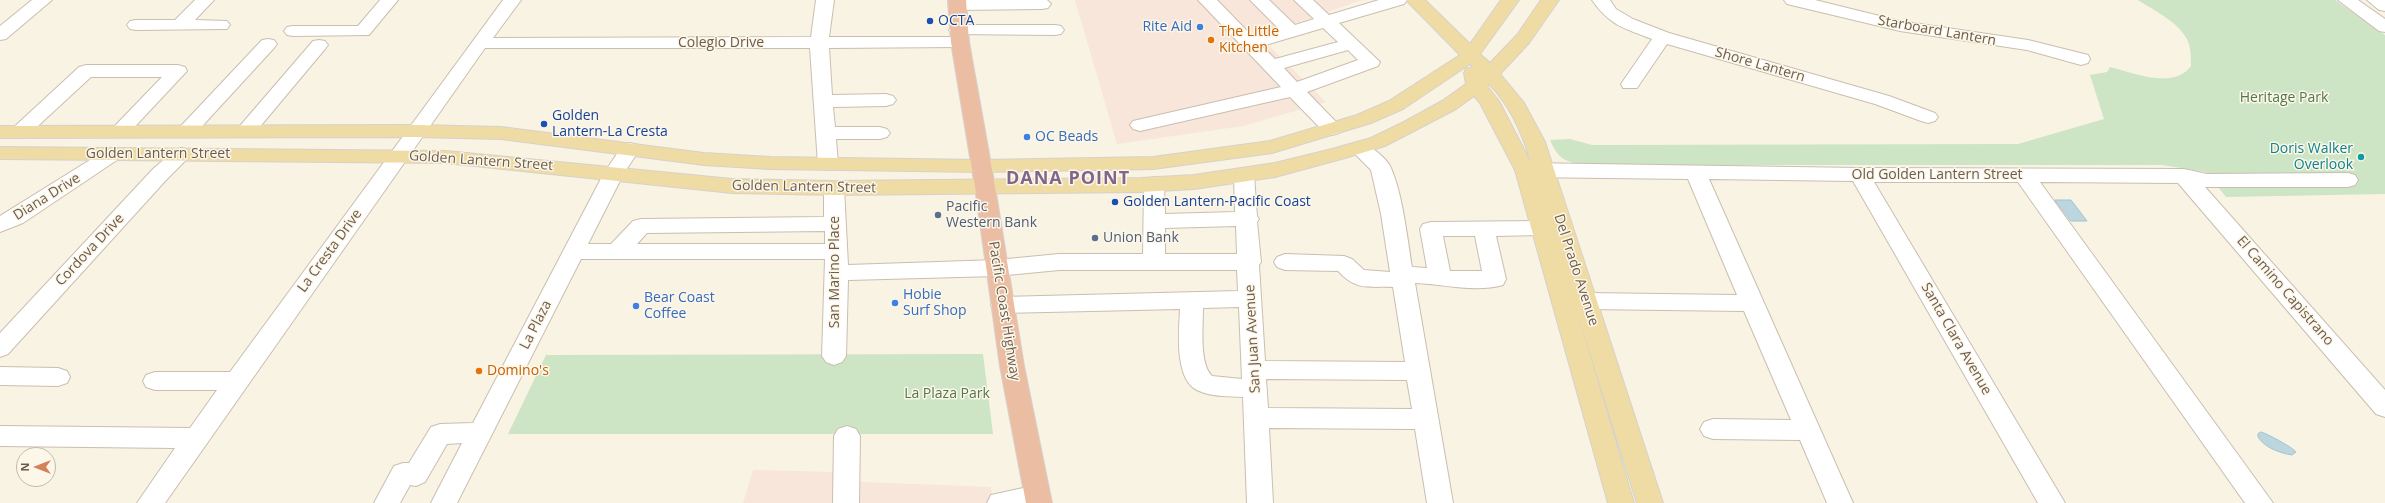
<!DOCTYPE html>
<html>
<head>
<meta charset="utf-8">
<style>
  body { margin:0 }
  #map { position:relative; width:2385px; height:503px; overflow:hidden; background:#f9f3e4; font-family:"Open Sans",sans-serif }
  canvas { display:block }
  .north { position:absolute; left:16px; top:447px; width:40px; height:40px; box-sizing:border-box; background:#fcf7e9; border:1px solid #c3b9ab; border-radius:50%; rotate:270deg; font-size:11px; font-weight:700; line-height:16px; text-align:center; color:#6d5c4d }
  .north::after { content:''; display:block; margin:auto; width:14px; height:18px; background:#d28359; clip-path:polygon(50% 0,100% 100%,50% 72%,0 100%) }
</style>
</head>
<body>
<div id="map">
<canvas width="2385" height="503"></canvas>
<div class="north">N</div>
</div>
<script>
const context = document.querySelector('canvas').getContext('2d');
context.lineJoin = 'round';
function fill(path, color) { context.fillStyle = color; context.fill(path, 'evenodd'); }
function stroke(path, color, width, dash) { context.strokeStyle = color; context.lineWidth = width; context.lineCap = dash ? 'butt' : 'round'; context.setLineDash(dash || []); context.stroke(path); }
function label(font, color, halo, rows, align = 'center') {
  context.font = font + ' "Open Sans",sans-serif'; context.lineWidth = 3; context.setLineDash([]); context.textBaseline = 'middle'; context.strokeStyle = halo; context.fillStyle = color; for (const [text, x, y, turn = 0] of rows) {
    context.save(); context.translate(x, y); context.rotate((+turn || 0) * Math.PI / 180); context.textAlign = isNaN(turn) ? turn : align; if (halo) context.strokeText(text, 0, 0); context.fillText(text, 0, 0); context.restore();
  }
}
fill(new Path2D(`
  M1075 0H1362L1259 36 1326 102 1243 126 1117 144Z
  M753 470 836 472 861 482 991 487 993 503H743Z`), '#f7e6d9');
fill(new Path2D(`
  M2138 0H2335L2385 35V194L2226 197 2206 172 2162 165H1587C1565 162 1559 160 1550 140L1570 139 1592 145 2018 144 2104 119 2090 75 2107 72 2110 67C2134 73 2173 90 2191 66 2191 56 2191 44 2185 36 2175 20 2153 10 2138 0Z
  M983 354 993 434H508L546 355Z`), '#cde4c5');
const water = new Path2D(`
  M2055 200H2071L2087 221H2071Z
  M2261 432C2266 433 2294 448 2296 452L2292 455C2280 453 2265 448 2258 437V434Z`);
fill(water, '#bbd6df');
stroke(water, '#a3c3cf', 1);
const minor = new Path2D(`
  M32 0H52L6 39 0 40V26Z
  M195 0H214L195 20 227 21 230 25 227 29 136 30 130 29 127 25 130 21 136 20H175Z
  M380 0H398L369 35 293 36 287 35 284 31 287 27 293 26H358Z
  M503 0H521L493 38 811 37 816 0H834L829 37H960L966 38 969 42 966 46 960 47 829 48 832 95 886 94 893 96 896 100 893 104 886 106 833 107 835 127H880L887 129 890 133 887 137 880 139H836L838 164 835 169 828 170 821 169 818 164 810 48H485L165 503H137L175 448 0 446V426L190 428 217 390H155L146 387 143 381 146 375 155 372H230Z
  M956 0H1047L1051 4 1048 8 1042 9 957 10 951 9 948 5 951 1Z
  M1198 0H1217L1253 37 1279 29 1250 0H1269L1295 25 1314 19 1294 0H1313L1329 15 1379 0H1407L1404 4 1339 23 1380 62 1378 66 1307 92 1339 125 1342 129 1339 133 1332 135 1325 133 1290 97 1140 131 1133 129 1130 125 1133 121 1281 87ZM1323 28 1338 42 1275 59 1262 46ZM1348 50 1358 60 1297 82 1284 68Z
  M1592 0H1610L1616 9 1633 19 1669 33 1889 96 1935 113 1938 117 1935 121 1928 123 1921 121 1875 104 1667 44 1637 88H1623L1621 84 1652 39C1624 28 1610 26 1592 0Z
  M1784 0H1815L1900 21 2028 40 2088 55 2090 59 2088 63 2081 65 2027 50 1900 31 1787 4Z
  M2338 0H2358L2385 19V32L2379 31Z
  M2367 0H2385V11L2379 10Z
  M958 25H1055L1061 26 1064 30 1061 34 1055 35 952 34 949 30 952 26Z
  M268 39 274 40 277 44 274 48 194 135 187 137 180 135 177 131 180 127 262 40Z
  M319 40 325 41 328 45 325 49 253 135 246 137 239 135 236 131 239 127 313 41Z
  M86 65H178L185 67 187 71 127 135 120 137 113 135 110 131 162 77H91L27 136 20 138 13 136 10 132 13 128 79 67Z
  M1359 142C1369 144 1387 158 1391 168 1403 196 1407 237 1412 267L1427 268 1420 229 1423 224 1431 222 1542 221 1550 223 1553 228 1550 233 1542 235 1496 236 1506 279 1503 285C1475 293 1443 284 1415 283L1453 503H1427L1415 429 1269 428 1273 503H1247L1243 397C1228 396 1211 397 1197 390 1174 379 1179 329 1180 309L1002 313 994 311 991 305 994 299 1002 297 1238 291 1237 270H1059L997 276 848 280 846 356 842 362 834 365 826 362 822 356 825 259H581L457 503H431L462 443 447 444 425 482 416 486 410 485 400 503H374L394 466 403 463H409L431 427 440 424 473 423 604 173 623 145 630 143 637 145 640 149 624 173 588 244H611L633 221 641 219 824 217V188L827 183 834 181 841 183 844 188 848 265 997 260 1059 254H1143L1144 184 1147 179 1154 177 1161 179 1164 184 1165 214 1235 212 1234 175 1237 170 1244 168 1251 170 1254 175 1257 216 1259 219 1257 222 1261 262 1259 265 1265 361 1405 362 1393 287C1367 286 1357 291 1338 271L1285 270 1277 267 1274 262 1277 257 1285 254 1344 256 1352 259 1364 270 1390 272 1381 214 1371 170 1349 148 1352 144ZM1236 226 1237 254H1165V228ZM825 231V244H637L647 233ZM1443 236H1475L1482 271H1450ZM1239 307 1242 379 1212 376C1199 364 1203 326 1203 308ZM1266 379 1407 380 1412 409 1268 408Z
  M113 148 120 150 123 154 120 158 23 223 0 232V216L106 150Z
  M182 148 189 150 192 154 167 179 8 354 0 357V333L153 169 175 150Z
  M1525 163 1860 168 2184 169 2207 174 2348 173 2355 175 2358 180 2355 185 2348 187H2205L2385 390V417L2376 414 2178 183 2040 182 2273 503H2245L2018 182H1874L2065 503H2038L1853 181 1709 179 1853 503H1827L1800 440 1713 439 1704 436 1700 429 1704 422 1713 419 1791 420 1744 311 1586 309 1578 307 1575 301 1578 295 1586 293 1737 295 1688 179 1525 177 1518 175 1515 170 1518 165Z
  M0 367 58 368 67 371 70 377 67 383 58 386 0 385Z
  M847 426 856 429 860 436 859 503H833L834 436 838 429Z
  M1037 485 1046 488 1050 496 1047 503H987L991 495Z`);
const major = new Path2D(`
  M1406 0H1425L1470 44 1501 0H1519L1480 54 1490 63 1517 35 1541 0H1559L1529 43 1500 74 1524 103 1545 142 1663 503H1637L1574 302 1634 503H1608L1515 170 1480 103 1474 96 1456 109 1385 146 1345 158 1275 177 1194 189 1141 192 834 195 732 193 446 163 0 159V147L446 151 732 179 834 181 1141 178 1194 175 1275 163 1332 149 1371 138 1404 122 1442 101 1466 84 1464 73 1466 69 1473 67 1470 64 1403 109 1371 123 1272 153 1153 169 982 172 770 169 704 165 501 139 416 137 0 138V126L416 125 501 127 704 153 770 157 982 160 1153 157 1270 141 1357 115 1389 101 1460 55ZM1489 84C1510 105 1523 135 1531 163L1499 101 1487 86Z`);
const highway = new Path2D(`
  M948 0H966L969 42 995 187 1024 366 1052 503H1026L1000 366 975 187 951 42Z`);
stroke(minor, '#cabeaf', 2);
stroke(major, '#d6d1cd', 2);
stroke(highway, '#d6d1cd', 2);
fill(minor, '#fff');
fill(major, '#efdca5');
fill(highway, '#ebbea3');
for (const [x, y, r, color] of [
  [930,21,4,"#1a4fb4"],
  [1200,27,4,"#3f7fe0"],
  [1211,40,4,"#e8710a"],
  [544,124,4,"#1a4fb4"],
  [1027,137,4,"#3f7fe0"],
  [2361,157,4,"#0f9aa8"],
  [1115,202,4,"#1a4fb4"],
  [938,215,4,"#5c6f8a"],
  [1095,238,4,"#5c6f8a"],
  [895,303,4,"#3f7fe0"],
  [636,306,4,"#3f7fe0"],
  [479,371,4,"#e8710a"]
]) { const dot = new Path2D(); dot.arc(x, y, r, 0, 2 * Math.PI); context.fillStyle = color; context.fill(dot); stroke(dot, '#fcf7e9', 1.5); }
label('14px', '#164399', '#fcf7e9', [
  ["OCTA",938,21],
  ["Golden",552,116],
  ["Lantern-La Cresta",552,132],
  ["Golden Lantern-Pacific Coast",1123,202]
], 'left');
label('14px', '#366cbe', '#fcf7e9', [
  ["Rite Aid",1192,27,"right"],
  ["OC Beads",1035,137],
  ["Hobie",903,295],
  ["Surf Shop",903,311],
  ["Bear Coast",644,298],
  ["Coffee",644,314]
], 'left');
label('14px', '#6d5c4d', '#fcf7e9', [
  ["Starboard Lantern",1937,31,10],
  ["Colegio Drive",721,43],
  ["Shore Lantern",1760,65,16],
  ["Golden Lantern Street",158,154],
  ["Golden Lantern Street",481,161,4],
  ["Old Golden Lantern Street",1937,175],
  ["Golden Lantern Street",804,187,1],
  ["Diana Drive",47,197,-32],
  ["Cordova Drive",90,250,-47],
  ["La Cresta Drive",330,251,-54],
  ["Del Prado Avenue",1576,270,72],
  ["San Marino Place",835,272,-90],
  ["El Camino Capistrano",2285,291,49],
  ["Pacific Coast Highway",1004,311,81],
  ["La Plaza",536,325,-63],
  ["San Juan Avenue",1253,339,-93],
  ["Santa Clara Avenue",1956,339,60]
]);
label('14px', '#c56008', '#fcf7e9', [
  ["The Little",1219,32],
  ["Kitchen",1219,48],
  ["Domino's",487,371]
], 'left');
label('14px', '#52774a', '#fcf7e9', [
  ["Heritage Park",2284,98],
  ["La Plaza Park",947,394]
]);
label('14px', '#0d838f', '#fcf7e9', [
  ["Doris Walker",2353,149],
  ["Overlook",2353,165]
], 'right');
label('14px', '#4e5e75', '#fcf7e9', [
  ["Pacific",946,207],
  ["Western Bank",946,223],
  ["Union Bank",1103,238]
], 'left');
context.letterSpacing = '1px';
label('bold 18px', '#81668a', '#fcf7e9', [
  ["DANA POINT",1068,179]
]);
context.letterSpacing = '0px';
</script>
</body>
</html>
